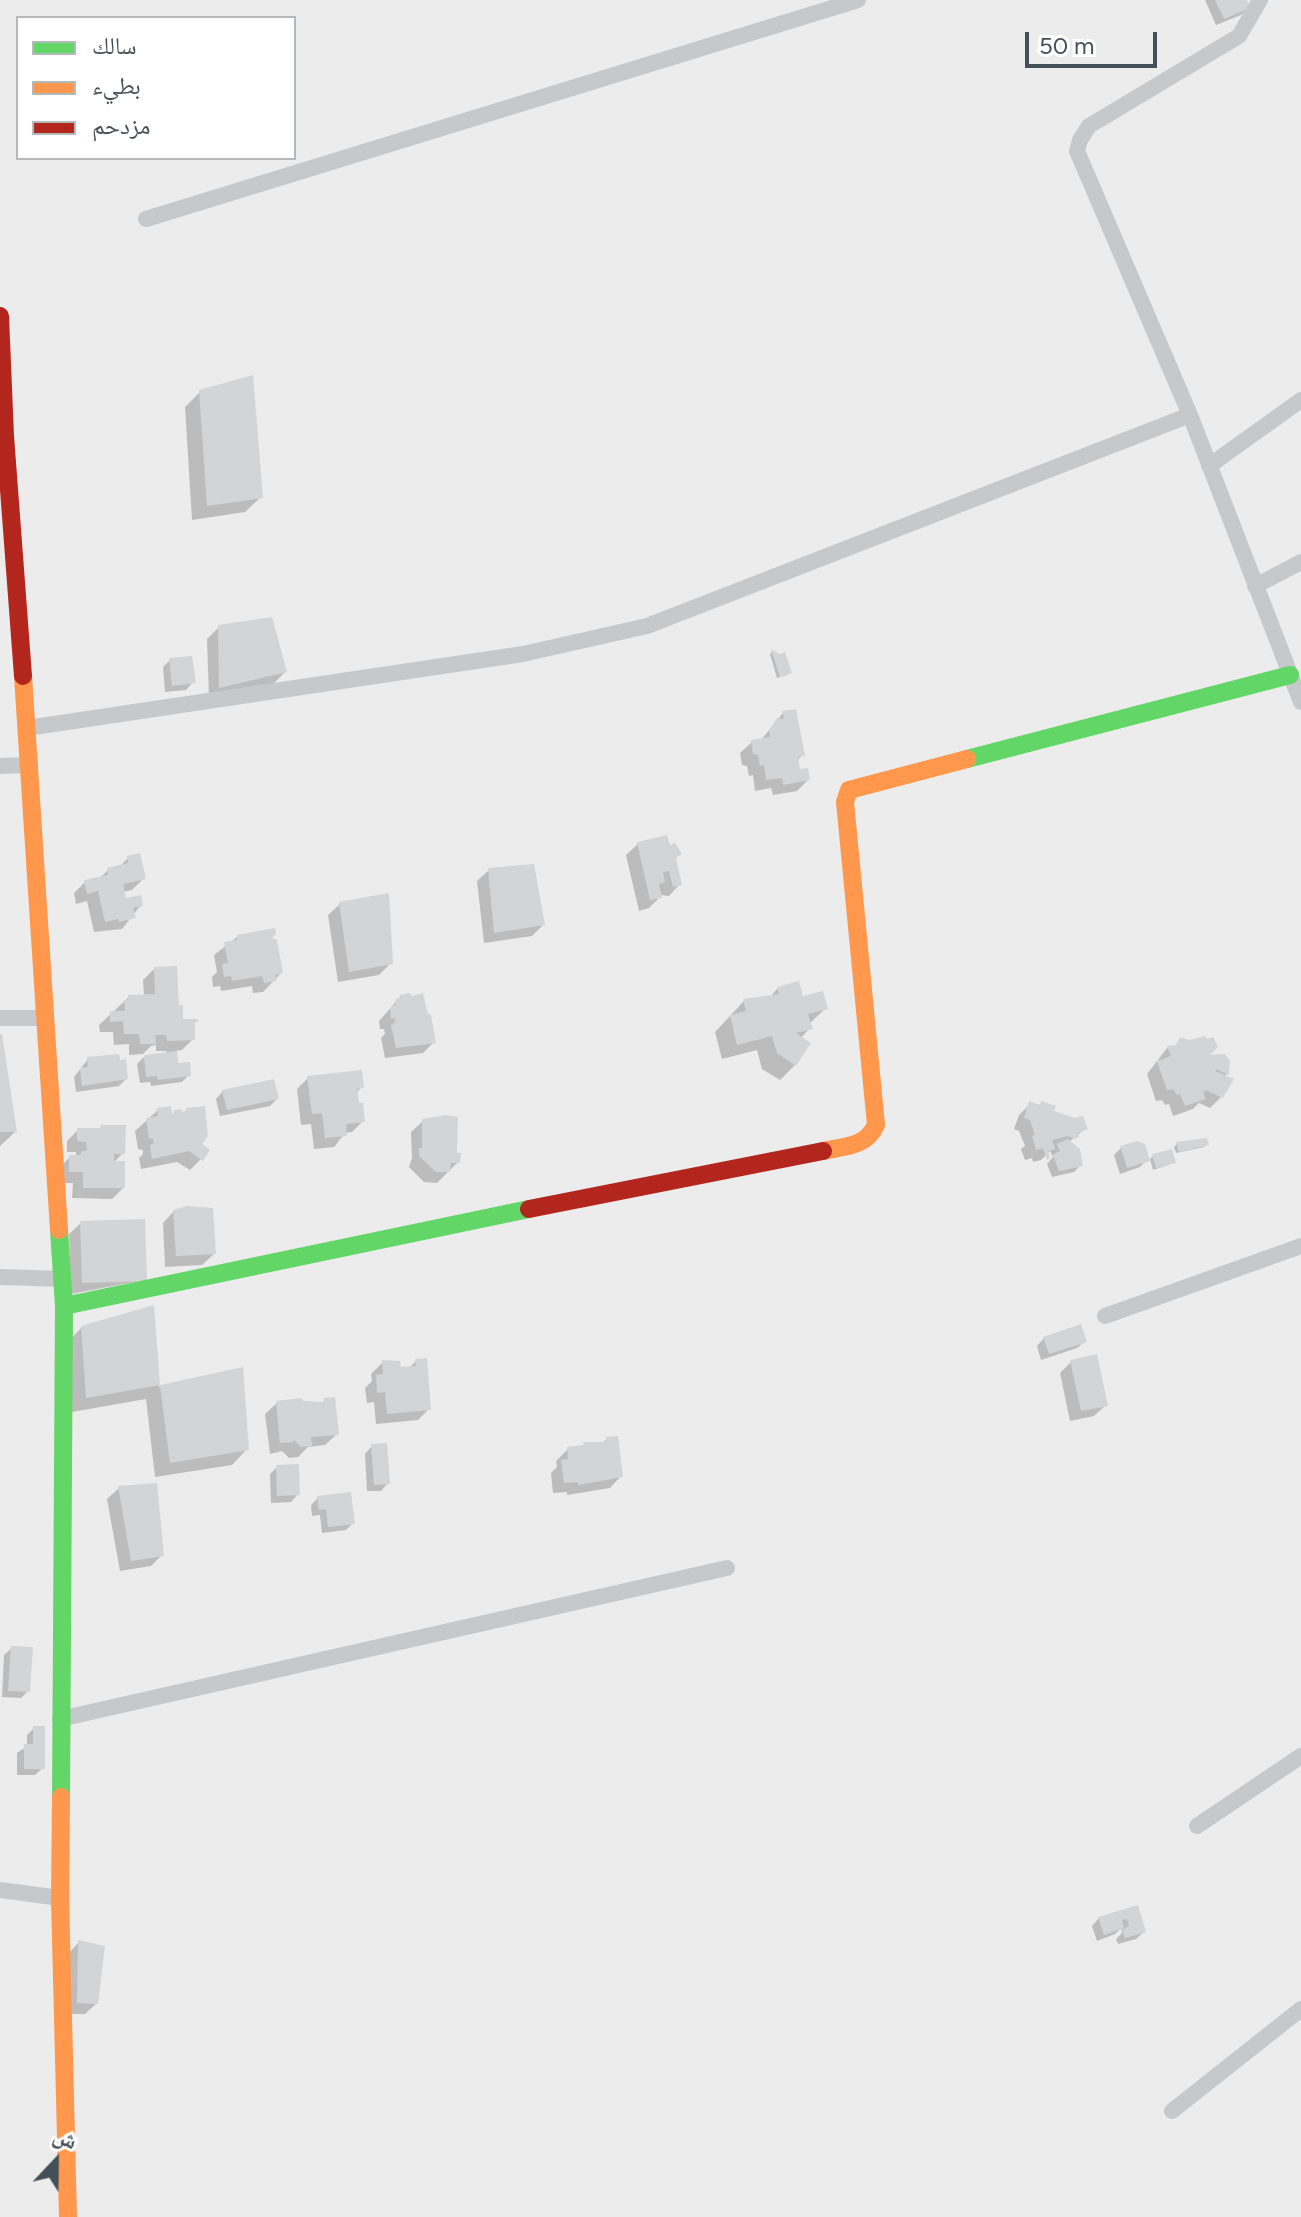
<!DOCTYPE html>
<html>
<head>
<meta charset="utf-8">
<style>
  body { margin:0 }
  #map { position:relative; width:1301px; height:2217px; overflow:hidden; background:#edecec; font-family:Figtree,"Noto Naskh Arabic",sans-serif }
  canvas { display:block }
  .legend { position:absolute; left:16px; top:16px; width:280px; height:144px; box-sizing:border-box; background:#fff; border:2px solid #b4b9bc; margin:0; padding:10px 14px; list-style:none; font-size:24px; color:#445058 }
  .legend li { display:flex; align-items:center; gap:16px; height:40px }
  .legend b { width:40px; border:2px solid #b4b9bc }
  .north { position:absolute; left:16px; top:2121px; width:80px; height:80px; -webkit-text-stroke:6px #fff; paint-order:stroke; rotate:22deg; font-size:22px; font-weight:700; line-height:32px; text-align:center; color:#445058 }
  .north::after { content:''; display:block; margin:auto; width:28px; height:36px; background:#445058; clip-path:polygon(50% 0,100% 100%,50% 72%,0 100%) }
  .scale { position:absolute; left:1025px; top:32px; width:132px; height:36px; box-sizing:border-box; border:4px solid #445058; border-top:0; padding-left:10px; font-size:24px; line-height:28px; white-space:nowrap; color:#445058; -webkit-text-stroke:6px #fff; paint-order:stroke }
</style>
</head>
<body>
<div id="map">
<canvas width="1301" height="2217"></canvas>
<ul class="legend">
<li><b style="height:10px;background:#63d668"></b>سالك</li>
<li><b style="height:10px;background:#ff974d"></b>بطيء</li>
<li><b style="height:10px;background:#b3261e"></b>مزدحم</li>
</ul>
<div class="north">ش</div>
<div class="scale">50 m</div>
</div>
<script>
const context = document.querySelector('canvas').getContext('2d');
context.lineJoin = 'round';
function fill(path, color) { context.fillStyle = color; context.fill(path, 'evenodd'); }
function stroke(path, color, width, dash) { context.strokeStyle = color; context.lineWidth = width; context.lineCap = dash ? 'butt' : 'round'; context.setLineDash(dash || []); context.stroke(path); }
fill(new Path2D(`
  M1205 0H1245L1248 8 1241 15 1216 25Z
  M200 392 261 497 245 512 192 520 185 407Z
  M219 627 285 672 274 683 209 698 207 639Z
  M772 652 780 656 790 672 787 675 777 678 770 654Z
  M170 660 193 682 186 690 165 692 163 667Z
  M783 713 803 755 796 761 798 772 808 780 797 791 773 795 771 788 755 791 753 775 749 776 747 766 742 765 740 753 752 742 761 740Z
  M638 844 674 859 680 884 669 896 662 895 649 908 639 911 626 855Z
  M128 858 144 878 132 890 123 892 125 901 141 905 122 929 94 932 87 901 76 904 74 893 85 882 99 879 108 870 119 867Z
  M489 870 543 925 532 936 484 943 477 881Z
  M340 904 391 963 379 975 338 982 328 915Z
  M237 937 281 973 263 992 253 993 252 986 221 991 220 986 213 987 212 977 217 972 214 955Z
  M154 969 193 1039 182 1050 175 1051 177 1066 189 1075 182 1082 151 1086 150 1082 140 1083 137 1064 144 1057 166 1054V1051H156V1045L151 1046 143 1054 129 1055V1044L114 1045 113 1032H100L99 1025 129 997H144L143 980Z
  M778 988 826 1008 809 1024 810 1028 800 1039 795 1065 780 1080 762 1069 757 1050 722 1059 715 1032 744 1001 770 997Z
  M401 996 434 1042 423 1053 385 1058 381 1038 385 1034 384 1029H380L379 1021Z
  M0 1036 15 1132 0 1146Z
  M1181 1040 1227 1074 1224 1077 1221 1097 1210 1108 1199 1103 1193 1109 1173 1116 1169 1104 1165 1105 1162 1100 1156 1101 1147 1074 1168 1047H1174Z
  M88 1059 126 1079 119 1086 76 1092 74 1077Z
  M308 1078 362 1087 355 1094 363 1121 352 1132 345 1133 334 1147 314 1149 311 1124 301 1125 297 1089Z
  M223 1091 277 1099 270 1106 220 1116 216 1099Z
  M1030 1104 1085 1129 1069 1142 1081 1165 1074 1172 1052 1177 1047 1164 1053 1157 1050 1151 1041 1160 1033 1162 1032 1158 1025 1160 1021 1149 1025 1146 1019 1131 1014 1129 1019 1115Z
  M158 1110 170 1116 175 1112 183 1113 187 1110 200 1144 201 1159 190 1170 177 1162 141 1169 139 1158 143 1154V1150L138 1149 135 1131Z
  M423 1121 455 1155 458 1162 437 1183 424 1182 409 1167 412 1158 411 1132Z
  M78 1130 123 1153 113 1163 123 1188 112 1199 72 1198 73 1183H58L59 1168 70 1157H76V1152H67V1141Z
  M1177 1144H1207L1204 1147 1176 1153 1174 1147Z
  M1121 1148 1147 1160 1140 1167 1120 1174 1114 1155Z
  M1153 1156 1174 1163 1153 1170 1150 1159Z
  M174 1211 214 1254 202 1265 165 1267 163 1223Z
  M81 1223 145 1280 71 1294 69 1234Z
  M152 1307 159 1387 241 1369 247 1449 232 1465 155 1477 146 1399 72 1412 67 1343 82 1327Z
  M1044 1338 1085 1341 1077 1348 1041 1360 1037 1346Z
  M416 1361 429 1409 418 1420 376 1424 374 1402 367 1403 365 1388 372 1381 371 1374 383 1362 399 1369 409 1368Z
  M1071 1362 1106 1405 1094 1416 1070 1421 1060 1373Z
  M325 1400 337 1434 325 1445 308 1447 298 1457 289 1458 282 1451 270 1454 265 1414 277 1403 321 1404Z
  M607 1439 621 1476 610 1488 567 1495V1492L553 1493 551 1473 557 1467 556 1461 568 1449 581 1448 584 1444H601Z
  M372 1446 388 1483 381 1491H367L365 1454Z
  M277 1467 298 1494 291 1502 271 1503 270 1474Z
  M119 1488 162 1555 151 1566 120 1571 107 1499Z
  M318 1498 353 1523 346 1530 322 1533 320 1515 312 1516 311 1505Z
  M12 1648 28 1691 21 1698 2 1697 4 1655Z
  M34 1728 43 1768 35 1775H17V1753L27 1746V1735Z
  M1137 1907 1144 1932 1136 1939 1118 1944 1116 1939 1122 1933 1121 1928 1115 1934 1097 1941 1092 1926 1099 1918Z
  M79 1942 97 2003 85 2014H66L68 1954Z`), '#0003');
fill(new Path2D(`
  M1215 0H1247L1250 8 1224 19Z
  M253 375 263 498 207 506 199 390Z
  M272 617 287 672 219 688 218 625Z
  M771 649 780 654 785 652 792 673 780 677Z
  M192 656 196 683 172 686 169 658Z
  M796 709 805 756 798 757 800 769 808 768 810 780 783 785 782 778 766 780 764 765 760 766 758 755 753 754 751 740 770 737 769 731 777 718 784 719 782 711Z
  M667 835 670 845 675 843 682 854 676 858 682 885 673 887 669 871 663 872 665 882 659 884 662 898 650 900 637 842Z
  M140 853 146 879 123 884 126 898 141 895 143 906 133 908 136 918 119 922 118 919 105 922 98 891 87 894 84 880 108 875 107 868 128 863 127 856Z
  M534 864 545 925 494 933 488 868Z
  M389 893 393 964 349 972 339 902Z
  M275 928 276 934 272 938 277 940 283 973 275 975 277 981 264 983 262 976 232 981 231 976 224 977 222 964 228 963 224 942 237 940V935Z
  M177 966 179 1005H183V1019H197L199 1022H195V1040L167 1041 166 1035H155L156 1044H140L139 1034H124L123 1021 110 1022V1011H125L124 1000H128V995L155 994 154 967Z
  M799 981 803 996 823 991 828 1009 808 1014 813 1029 796 1033 811 1043 796 1066 777 1053 772 1036 737 1045 730 1015 746 1011 743 999 779 994 777 987Z
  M410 993 412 996 423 993 428 1014 431 1015 436 1043 396 1048 391 1025 395 1022V1018L391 1019 390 1008 395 1005 396 999 401 998 400 995Z
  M0 1034H2L17 1132H0Z
  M1205 1036 1207 1039 1213 1037 1218 1047 1210 1055 1225 1054 1230 1061 1229 1075 1216 1069 1215 1071 1234 1079 1223 1098 1206 1090 1203 1093 1206 1099 1185 1106 1180 1094 1177 1095 1173 1089 1167 1090 1157 1061 1171 1056 1167 1046 1176 1045 1180 1037 1189 1040Z
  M177 1051 178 1063 190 1062 191 1076 158 1080 157 1076 146 1077 144 1055Z
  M119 1054 120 1060 126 1059 128 1079 82 1086 80 1068 88 1067 87 1057Z
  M362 1070 364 1088 357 1089 359 1103H363L365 1122 346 1124 347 1136 325 1138 322 1113 312 1114 307 1076Z
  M274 1079 279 1099 227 1110 222 1090Z
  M1029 1101 1040 1105 1041 1101 1056 1106 1054 1111 1075 1118 1083 1116 1088 1129 1078 1133 1079 1137 1075 1139 1068 1136 1052 1140 1055 1149 1048 1151 1050 1158 1047 1160 1043 1148 1036 1150 1032 1136 1035 1135 1030 1120 1024 1118Z
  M171 1106 172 1114 175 1113 174 1110 181 1109 182 1112 187 1111 186 1108 205 1106 208 1136 202 1144 210 1150 203 1161 189 1151 152 1159 150 1145 154 1143 153 1139 149 1138 146 1118 158 1116 157 1108Z
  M446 1115 458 1117 457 1153H461L460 1163H451L450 1172H436L419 1156V1148H422V1119Z
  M101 1125H126L125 1154H114V1161H125V1188H83V1172H69V1155H80L82 1151H87L86 1142 77 1141V1128H100Z
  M1207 1138 1209 1145 1179 1152 1176 1142Z
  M1068 1139 1080 1149 1083 1166 1059 1171 1053 1155 1060 1151 1057 1144Z
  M1137 1141 1145 1144 1150 1161 1127 1168 1120 1146Z
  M1172 1149 1176 1163 1156 1168 1152 1154Z
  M187 1206 213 1208 216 1254 176 1256 173 1210Z
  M145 1219 147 1281 82 1283 80 1221Z
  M154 1305 160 1385 86 1398 81 1326Z
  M1081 1324 1087 1342 1049 1354 1043 1337Z
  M1097 1354 1108 1406 1081 1411 1070 1360Z
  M427 1358 431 1410 387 1414 385 1392 377 1393 376 1375 383 1374 382 1360 400 1361 401 1367 416 1366 415 1359Z
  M243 1367 249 1450 170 1463 160 1385Z
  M335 1397 339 1435 311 1437 312 1446 301 1447 293 1439 294 1442 280 1443 276 1401 301 1398 304 1401 323 1402 324 1398Z
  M618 1436 623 1477 578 1485V1482L564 1483 561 1460 568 1459 567 1447 584 1445 583 1442H606V1437Z
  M387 1443 390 1484 374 1485 371 1444Z
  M299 1464 300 1495 277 1496 276 1465Z
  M157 1483 164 1556 131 1561 118 1486Z
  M351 1492 355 1524 328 1527 326 1509 319 1510 317 1496Z
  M11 1646 33 1647 30 1692 8 1691Z
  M33 1726H45V1769H24V1744H33Z
  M1138 1905 1146 1932 1125 1938 1122 1930 1129 1926 1127 1919 1122 1920 1124 1928 1104 1935 1098 1917Z
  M78 1940 105 1946 98 2004 77 2003Z`), '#d3d4d5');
stroke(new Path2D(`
  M1260 0 1239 36 1089 126 1080 140 1077 151 1190 415 1301 702
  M146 219 858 0
  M1209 466 1301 400
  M1255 586 1301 562
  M27 728 523 654 647 626 1190 415
  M0 766 30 765
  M0 1018H45
  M0 1277 62 1279
  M1105 1316 1301 1246
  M60 1719 727 1568
  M1197 1826 1301 1756
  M0 1890 60 1898
  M1172 2111 1301 2009`), '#c6c9cb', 16);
stroke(new Path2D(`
  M967 759 1290 675
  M59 1230 64 1306 61 1797
  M64 1306 529 1209`), '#63d668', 18);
stroke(new Path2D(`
  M23 676 59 1230
  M823 1151C845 1146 866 1147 876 1125L845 802 849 790 967 759
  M61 1797 60 1898 68 2217`), '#ff974d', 18);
stroke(new Path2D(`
  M0 316 5 436 23 676
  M529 1209 823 1151`), '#b3261e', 18);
</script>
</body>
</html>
